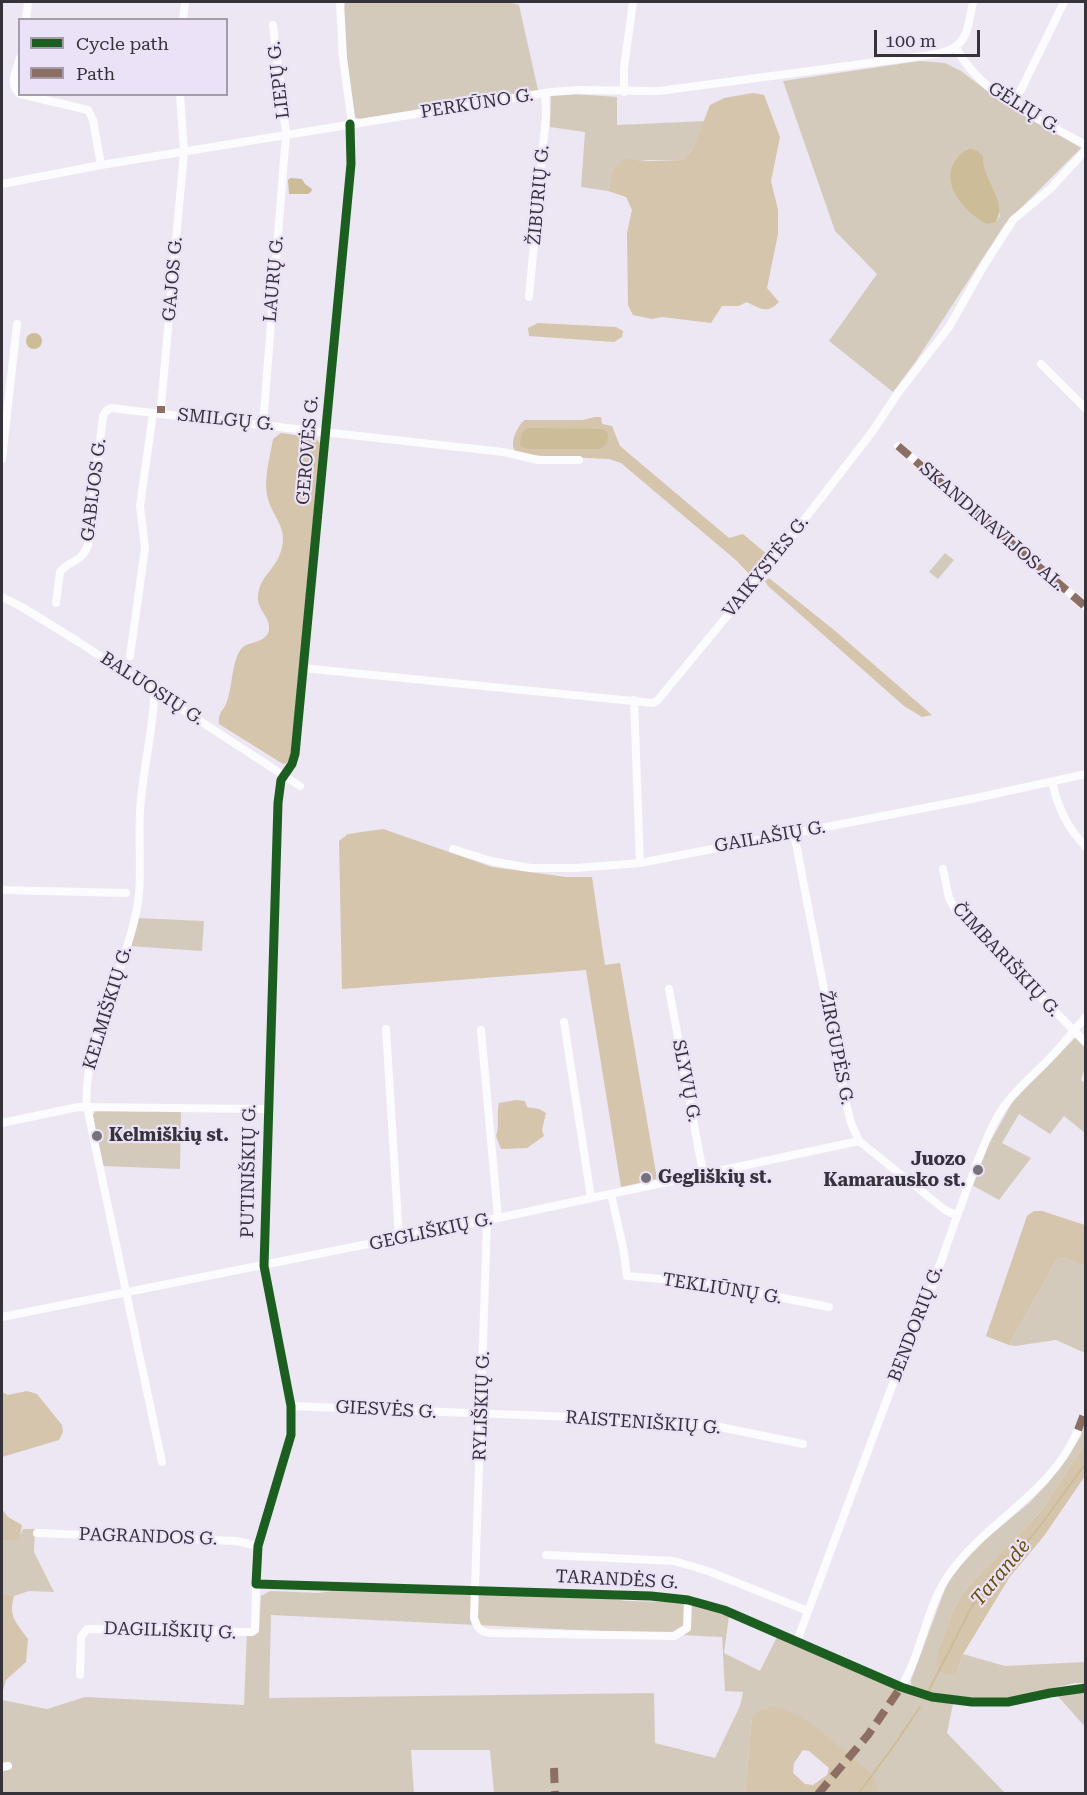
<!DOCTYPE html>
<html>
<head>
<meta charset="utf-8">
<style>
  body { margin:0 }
  #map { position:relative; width:1087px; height:1795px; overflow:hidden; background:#ece7f2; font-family:"Roboto Serif",serif }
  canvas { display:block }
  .frame { position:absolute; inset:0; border:3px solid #36323a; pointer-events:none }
  .legend { position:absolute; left:18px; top:18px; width:210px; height:78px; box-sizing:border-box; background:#ebe2f7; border:2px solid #a39cab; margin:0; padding:8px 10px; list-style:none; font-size:18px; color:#36323a }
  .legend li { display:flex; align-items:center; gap:12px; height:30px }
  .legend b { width:30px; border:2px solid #a39cab }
  .scale { position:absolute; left:874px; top:30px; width:106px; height:27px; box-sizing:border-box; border:3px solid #36323a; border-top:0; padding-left:8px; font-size:18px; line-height:21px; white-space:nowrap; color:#36323a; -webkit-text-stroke:4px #ebe2f7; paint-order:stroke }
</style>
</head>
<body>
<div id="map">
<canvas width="1087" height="1795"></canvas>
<div class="frame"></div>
<ul class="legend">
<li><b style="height:8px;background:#1b5e20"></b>Cycle path</li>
<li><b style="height:8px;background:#8d6e63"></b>Path</li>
</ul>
<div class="scale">100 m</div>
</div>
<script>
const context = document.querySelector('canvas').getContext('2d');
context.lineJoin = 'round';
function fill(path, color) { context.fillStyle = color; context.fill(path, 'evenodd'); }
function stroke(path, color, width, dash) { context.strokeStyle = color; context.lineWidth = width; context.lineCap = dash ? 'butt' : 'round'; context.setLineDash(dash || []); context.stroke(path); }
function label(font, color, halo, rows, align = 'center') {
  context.font = font + ' "Roboto Serif",serif'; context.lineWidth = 4.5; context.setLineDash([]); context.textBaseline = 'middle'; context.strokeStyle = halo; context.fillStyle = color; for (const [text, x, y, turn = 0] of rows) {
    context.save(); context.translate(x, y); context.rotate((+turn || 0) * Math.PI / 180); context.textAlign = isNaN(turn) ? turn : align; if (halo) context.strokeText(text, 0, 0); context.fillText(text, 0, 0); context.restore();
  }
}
fill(new Path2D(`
  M345 2H509L519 5 538 90 360 119 354 117 351 113 343 12Z
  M920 61 945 63 961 71 995 97 1081 148 1005 224 916 361 893 392 829 341 877 274 835 231 783 81ZM978 151 983 156 982 166 994 192 1000 216 995 223 988 224Z
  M575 94 617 97V125L706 121 693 149 682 160H624L612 170 608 191 581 187 585 132 550 127 551 95Z
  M945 553 954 560 938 579 929 572Z
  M137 918 204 921 202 951 129 946Z
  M1076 1037 1085 1047V1070L1084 1071 1081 1080 1085 1083V1133L1064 1116 1050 1134 1019 1114 1002 1143 1031 1158 999 1200 972 1185 990 1142 1013 1101Z
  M96 1110 181 1111 180 1169 102 1166 93 1115Z
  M1065 1258 1085 1267V1353L1056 1340 1015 1346 1009 1345 1057 1259Z
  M1085 1422V1443L1041 1511 966 1589 954 1608 939 1648 957 1672 963 1654 1005 1666 1085 1662V1683H1075L1005 1699H966L932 1693 915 1688 911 1684V1680L948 1581 970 1552 1029 1503 1048 1483 1081 1436Z
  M23 1529H35L34 1552 54 1592 29 1591 14 1596 2 1593V1541C12 1540 19 1541 23 1529Z
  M270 1591 318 1593 332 1591 607 1598 626 1601 674 1602 700 1607 729 1616 724 1653 760 1671 777 1637 931 1700 953 1704 947 1733 1005 1793H877V1785L752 1717 745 1793H491H494L490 1750H411L414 1793 58 1794 56 1792 2 1793 3 1705 2 1700 47 1709 85 1697 244 1705 247 1631 259 1629 261 1596ZM271 1615 722 1637 725 1691 743 1692 740 1706 715 1758 655 1743 654 1693 269 1698Z
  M1085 1692V1727L1057 1695Z`), '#d4cabc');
fill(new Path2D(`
  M753 93 764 95 780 137 771 181 778 210V234L767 288 779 302C766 315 761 308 746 302L739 306H722L711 323 662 317 652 319 633 315 628 305 627 233 632 210 626 197 608 191 612 170 624 159 649 161 682 160 693 149 710 105 724 98Z
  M538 323 616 327 623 331 622 337 614 342 529 336 528 328Z
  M595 417H601L602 424 612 426 620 446 729 538 743 534 768 555 767 561 754 577 750 575 737 561 621 463 609 459 525 455C522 455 518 454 516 452 508 445 518 424 525 420H583Z
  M281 433 316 438 320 443 291 756 287 763 283 764 219 724C218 713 222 712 226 704 233 689 231 658 243 647 251 641 266 643 269 630 271 617 257 610 258 597 259 573 281 569 283 540 284 526 273 515 269 502 262 483 270 458 273 439Z
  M769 578 834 630 932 715 922 717 904 706 768 586 765 581Z
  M383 829 492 867 566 877H592L605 965 620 963 657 1179 621 1187 586 970 342 989 339 841 348 834Z
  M516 1100 525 1101 527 1107 539 1109 546 1113 542 1130 544 1136 527 1148 501 1149 496 1136C500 1125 496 1115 499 1103Z
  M1034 1211H1042L1085 1225V1267L1065 1258 1057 1259 1009 1345 986 1336 1027 1216Z
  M27 1391 37 1394 62 1425 63 1432 59 1440 2 1457V1392L8 1395Z
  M1085 1443V1476L1044 1536 1009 1578 963 1654 957 1672 949 1675 938 1670 937 1662 939 1648 954 1608 966 1589 1041 1511Z
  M2 1509 8 1517 22 1525 20 1536 16 1540 2 1541Z
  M2 1593 14 1596C8 1617 16 1622 28 1639L26 1662 6 1680 2 1694Z
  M774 1707C808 1713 845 1753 872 1775L877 1785V1793H745L752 1717 763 1709ZM803 1750 809 1751 829 1768 827 1775 813 1785 805 1784 793 1773 794 1763Z`), '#d4c5ac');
fill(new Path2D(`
  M971 149 978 151 983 156C981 180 1010 202 995 223L987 224C967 214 938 184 956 160 960 154 964 150 971 149Z
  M291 178 302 179 305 184 312 189 311 192 308 194H289L288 180Z
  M26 341a8 8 0 1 1 16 0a8 8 0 1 1-16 0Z
  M528 428 603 429 608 434 607 443 600 449H526L520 445 522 433Z`), '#cdbc98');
stroke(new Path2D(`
  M928 1692 972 1606 1037 1530 1086 1463
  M858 1794 893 1747 920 1707`), '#cdbc98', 2);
stroke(new Path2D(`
  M340 2 343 58 352 124
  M26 20 28 2
  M183 20 185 2
  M956 48C982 96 1040 119 1086 145
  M20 58C16 71 8 85 20 94
  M624 92V68L633 2
  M20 94 88 110 93 120 101 165
  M1014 104 1064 2
  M350 124 351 164 295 754 292 764 281 780 278 803 264 1266 291 1406V1435L258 1546 256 1584 651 1596 688 1600 724 1610 901 1687 932 1697 972 1702H1008L1050 1693 1086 1688
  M2 184 101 165 551 92 579 90 659 91 937 54C969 47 967 29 973 2
  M529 297 546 115 545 93
  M1041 364 1086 409
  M161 406 184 152 180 94
  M263 424 286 134 273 25
  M898 446 1086 607
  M2 459 17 324
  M2 597 22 607 77 641 300 786
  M56 603 60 572C69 560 82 563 88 545L103 416 106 411 111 408 153 413
  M130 656 145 548 140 506 153 413 503 452 538 460H579
  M303 668 653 703 657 701 770 564 872 432 898 393 949 327 983 267 1013 220 1050 189 1086 150
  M156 692 154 699C152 737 142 774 140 812 138 845 143 880 136 913 124 974 82 1046 87 1107L162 1462
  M634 700 640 863
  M1052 782C1058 807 1067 828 1086 847
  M794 833 845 1099 851 1123 859 1141 945 1210 956 1215
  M453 849 491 861 531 868H576L640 863 976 798 1086 774
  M943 869 949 898 956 911 1086 1043
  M2 890 126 893
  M669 989 703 1173
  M564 1022 591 1198
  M386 1029 399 1238
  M481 1030 498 1218
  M2 1123 78 1107 267 1109
  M611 1194 623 1247 627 1276 707 1283 829 1307
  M487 1220 474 1618C477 1627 479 1631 489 1633L674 1636 687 1628 688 1600
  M2 1317 498 1218 859 1141
  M291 1406 676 1421 720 1427 803 1444
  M37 1533 236 1541 258 1546
  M546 1555 674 1561 708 1571 808 1611
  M797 1641 904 1354C931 1298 948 1237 971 1179 980 1155 989 1129 1003 1108 1015 1090 1035 1074 1050 1058 1063 1045 1073 1030 1086 1017
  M80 1675 81 1637 87 1629 252 1632 255 1630 256 1584
  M901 1687C923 1651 926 1606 950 1573 989 1519 1051 1494 1078 1430
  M2 1767 8 1766`), '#fcfbfd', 8);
stroke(new Path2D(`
  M161 413V406
  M898 446 1086 607
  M1078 1430 1086 1409
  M554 1768 555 1794
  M818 1794 868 1735 901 1687`), '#8d6e63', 8, [15, 8]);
stroke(new Path2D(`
  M350 124 351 164 295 754 292 764 281 780 278 803 264 1266 291 1406V1435L258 1546 256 1584 651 1596 688 1600 724 1610 901 1687 932 1697 972 1702H1008L1050 1693 1086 1688`), '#1b5e20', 9);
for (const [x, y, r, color] of [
  [97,1136,6,"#76717a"],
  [978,1170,6,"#76717a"],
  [646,1178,6,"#76717a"]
]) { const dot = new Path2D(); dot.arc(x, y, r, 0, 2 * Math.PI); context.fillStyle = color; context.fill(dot); stroke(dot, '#ebe2f7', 2); }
label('18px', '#36323a', '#ebe2f7', [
  ["LIEPŲ G.",279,80,-97],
  ["PERKŪNO G.",477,104,-9],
  ["GĖLIŲ G.",1024,108,32],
  ["ŽIBURIŲ G.",539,195,-85],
  ["GAJOS G.",173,279,-85],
  ["LAURŲ G.",274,279,-85],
  ["SMILGŲ G.",226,420,6],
  ["GEROVĖS G.",308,450,-85],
  ["GABIJOS G.",94,490,-83],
  ["SKANDINAVIJOS AL.",992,527,41],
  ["VAIKYSTĖS G.",766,567,-51],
  ["BALUOSIŲ G.",152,689,33],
  ["GAILAŠIŲ G.",770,837,-10],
  ["ČIMBARIŠKIŲ G.",1006,960,47],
  ["KELMIŠKIŲ G.",108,1008,-73],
  ["ŽIRGUPĖS G.",836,1048,79],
  ["SLYVŲ G.",686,1081,79],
  ["PUTINIŠKIŲ G.",249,1171,-89],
  ["GEGLIŠKIŲ G.",431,1232,-12],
  ["TEKLIŪNŲ G.",722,1289,9],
  ["BENDORIŲ G.",916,1324,-69],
  ["RYLIŠKIŲ G.",482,1406,-88],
  ["GIESVĖS G.",386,1410,3],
  ["RAISTENIŠKIŲ G.",643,1423,4],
  ["PAGRANDOS G.",148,1537,2],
  ["TARANDĖS G.",617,1580,3],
  ["DAGILIŠKIŲ G.",170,1631,2]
]);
label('bold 18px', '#36323a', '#ebe2f7', [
  ["Kelmiškių st.",109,1136],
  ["Juozo",966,1160,"right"],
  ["Kamarausko st.",966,1181,"right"],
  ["Gegliškių st.",658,1178]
], 'left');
label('italic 20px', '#674f09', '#ebe2f7', [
  ["Tarandė",1001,1573,-50]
]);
</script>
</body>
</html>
